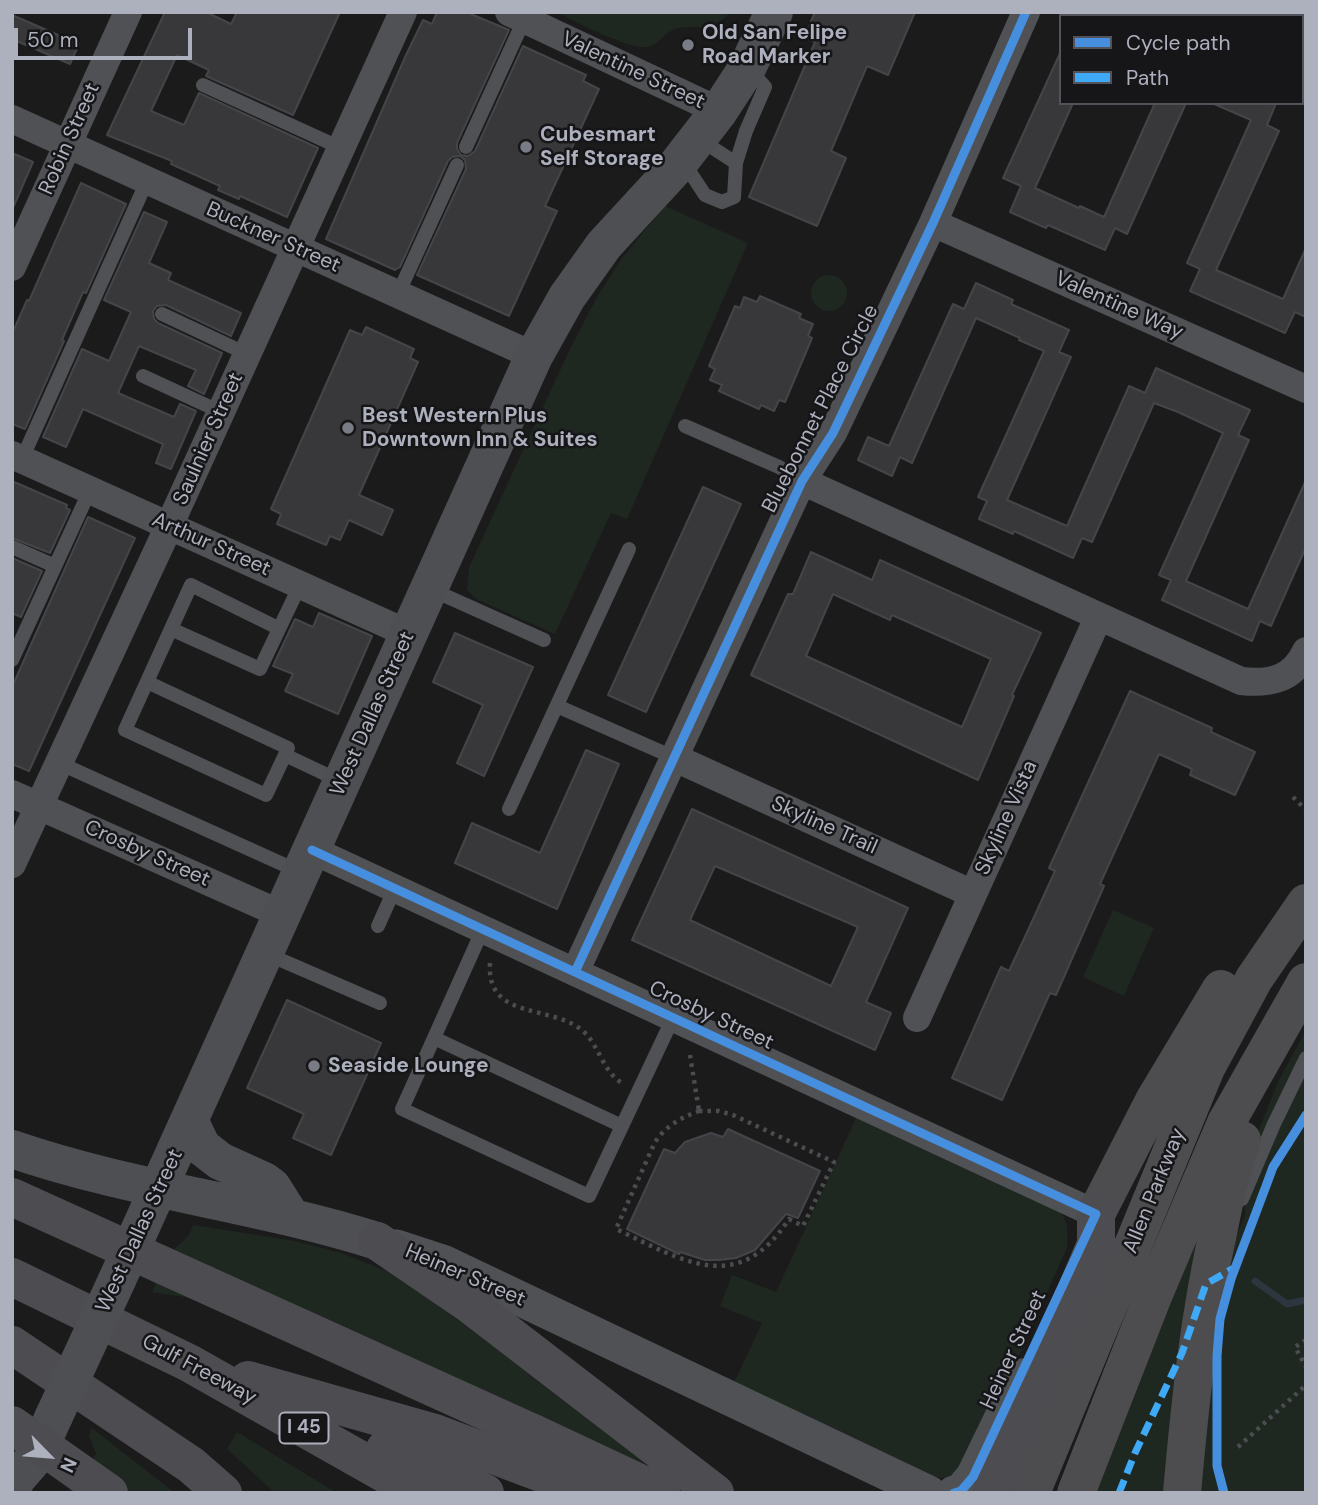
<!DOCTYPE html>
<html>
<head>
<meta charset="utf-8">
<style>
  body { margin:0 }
  #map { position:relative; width:1318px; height:1505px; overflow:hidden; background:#1b1b1c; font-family:"DM Sans",sans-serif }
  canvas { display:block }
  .frame { position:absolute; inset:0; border:14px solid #adb0bd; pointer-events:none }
  .legend { position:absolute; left:1059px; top:14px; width:245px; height:91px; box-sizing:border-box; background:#161518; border:2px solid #52535a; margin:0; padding:9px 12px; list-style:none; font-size:21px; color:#adb0bd }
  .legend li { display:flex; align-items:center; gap:14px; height:35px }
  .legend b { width:35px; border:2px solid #52535a }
  .north { position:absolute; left:14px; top:1421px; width:70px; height:70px; -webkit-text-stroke:5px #161518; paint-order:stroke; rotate:115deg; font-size:19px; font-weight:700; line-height:28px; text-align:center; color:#adb0bd }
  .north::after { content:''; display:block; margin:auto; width:24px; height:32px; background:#adb0bd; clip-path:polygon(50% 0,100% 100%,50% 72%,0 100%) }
  .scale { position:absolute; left:14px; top:28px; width:178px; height:32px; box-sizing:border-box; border:4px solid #adb0bd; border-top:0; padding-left:9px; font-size:21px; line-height:24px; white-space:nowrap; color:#adb0bd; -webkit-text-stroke:5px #161518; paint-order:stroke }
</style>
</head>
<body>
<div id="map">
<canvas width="1318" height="1505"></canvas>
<div class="frame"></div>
<ul class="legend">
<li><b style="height:9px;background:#468fdf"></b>Cycle path</li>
<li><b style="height:9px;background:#3fa9f5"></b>Path</li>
</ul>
<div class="north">N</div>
<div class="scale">50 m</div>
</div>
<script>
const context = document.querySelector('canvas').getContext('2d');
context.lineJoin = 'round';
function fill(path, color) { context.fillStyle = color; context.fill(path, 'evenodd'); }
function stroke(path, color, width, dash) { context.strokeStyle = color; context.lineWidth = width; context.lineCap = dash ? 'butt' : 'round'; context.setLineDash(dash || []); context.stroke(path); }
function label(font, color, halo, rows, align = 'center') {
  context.font = font + ' "DM Sans",sans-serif'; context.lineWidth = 5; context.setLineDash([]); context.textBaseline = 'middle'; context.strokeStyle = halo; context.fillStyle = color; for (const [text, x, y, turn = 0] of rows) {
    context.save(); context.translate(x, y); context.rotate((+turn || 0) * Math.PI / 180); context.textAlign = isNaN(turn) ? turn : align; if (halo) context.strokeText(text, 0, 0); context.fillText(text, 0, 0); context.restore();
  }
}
fill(new Path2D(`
  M556 12H731L712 28C698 28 682 24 669 32 662 37 657 45 647 47 629 50 575 21 556 12Z
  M665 206 748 243 627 519 611 513 555 634 478 600 467 590 469 567 569 351 598 295 622 258Z
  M811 293a18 18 0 1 1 36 0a18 18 0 1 1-36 0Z
  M1113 910 1154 928 1124 996 1083 977Z
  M1306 1030V1493H1196L1230 1252 1245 1215V1164L1278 1082Z
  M856 1118 1058 1209C1069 1222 1068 1232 1067 1248L977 1449 950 1479 936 1477 733 1385 762 1323 720 1306 732 1275 776 1292Z
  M1219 1172 1172 1493H1095Z
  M193 1225 295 1241 341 1253 392 1273 442 1300 665 1472 282 1312 152 1292 168 1255 189 1235Z
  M92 1428 175 1493H66L96 1454 89 1435Z
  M237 1432 337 1493H275L227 1449Z`), '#1f2721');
stroke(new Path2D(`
  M1255 1281 1287 1304 1306 1300`), '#2d353f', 7);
const building = new Path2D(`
  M165 12H206L231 24 237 12H340L293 115 206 76 209 70 177 55 151 111 184 125 199 93 318 148 287 217 240 196 239 199 218 190 220 186 171 164 172 161 107 135Z
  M437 12H466L509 30 457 143V149L461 155 468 156 475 151 523 46 586 75 583 81 599 89 545 206 557 211 509 316 417 275 466 169 465 160 460 156 452 157 448 161 400 267 395 270 326 239 406 55 423 20 432 24Z
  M815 12H915L888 75 867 66 831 151 846 158 817 226 749 197 815 42 804 37Z
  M12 15 79 44 70 64 12 39Z
  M1061 51V103H1073L1035 188 1079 208 1080 206 1104 217 1155 103H1186L1127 234 1115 228 1105 250 1048 225 1046 228 1010 212 1021 186 1003 178Z
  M1212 103H1276L1267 125 1279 131 1216 270 1283 299 1306 248V317L1295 312 1285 333 1190 291 1200 269 1187 263 1251 120Z
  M12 153 33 162 12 210Z
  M81 183 126 204 86 293 83 292 62 340 64 341 25 429 12 424V334L27 300 29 301Z
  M144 212 167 222 149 263 171 273 168 280 241 313 231 336 166 305 157 306 153 311 154 319 158 323 222 353 204 394 188 386 196 370 139 346 118 393 174 417 180 404 196 411 171 469 156 463 163 444 83 409 66 447 43 437 82 349 109 361 131 312 104 300Z
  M976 283 1013 300 1011 304 1069 330 1059 352 1071 357 1007 500 1067 526 1129 386 1145 393 1156 368 1250 410 1238 435 1249 440 1186 581 1248 609 1306 480V547L1271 626 1260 621 1252 641 1162 600 1171 580 1159 575 1223 433 1178 412 1154 403 1092 542 1082 538 1073 558 1014 531 1013 534 979 519 987 501 978 497 1044 351 1019 340 1020 338 976 318 912 463 900 457 892 476 858 460 868 437 889 446 953 304 964 309Z
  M760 296 801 314 799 318 813 324 808 336 812 338 785 402 779 400 774 411 761 405 759 409 719 391 722 385 710 380 715 369 709 366 735 306 740 308 744 297 757 302Z
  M366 327 414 349 410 358 418 362 359 495 393 510 382 535 349 520 340 540 330 536 326 545 277 524 281 514 271 509 350 330 362 335Z
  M12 481 67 505 66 508 70 510 50 553 12 538Z
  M703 487 741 504 646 712 608 695Z
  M88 517 135 538 29 771 12 764V687Z
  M811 552 872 580 880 560 1041 633 1012 695 1014 696 978 780 751 675 788 594H793ZM833 594 890 620 892 615 991 659 962 727 806 656Z
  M12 558 42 571 21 617 12 613Z
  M319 613 372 636 338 714 285 691 293 674 273 666 295 619 313 627Z
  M455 633 533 667 484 776 457 763 483 705 433 682Z
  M1130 691 1212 728 1211 732 1255 752 1235 795 1190 775 1192 769 1159 754 1100 884 1104 886 1056 995 1050 993 1002 1100 952 1078 1001 967 1009 971 1029 928 1055 871 1049 868Z
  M586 750 619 764 557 909 455 863 472 823 540 853Z
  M692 809 908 908 866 1002 891 1013 875 1050 632 940ZM715 866 858 927 831 986 690 920Z
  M287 1000 381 1043 331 1155 293 1138 304 1114 247 1088Z
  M728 1129 820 1171 798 1218 786 1214 755 1250 736 1258 719 1260H705L680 1252 679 1254 627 1229 664 1149 675 1153 685 1142 711 1133 723 1137Z`);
fill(building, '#38383a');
stroke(building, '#444548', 2);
stroke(new Path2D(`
  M1293 797 1306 810
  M490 963C486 1021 552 1004 583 1031 599 1045 603 1072 622 1083
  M690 1055 699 1111
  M699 1111H719L733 1115 834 1162 803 1226 789 1219C738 1297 684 1261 616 1229L655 1142C667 1125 680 1118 699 1111Z
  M1306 1340 1295 1347 1306 1367
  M1238 1447 1306 1385`), '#4b4c4f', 4.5, [3.5, 5]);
stroke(new Path2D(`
  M203 85 341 148
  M699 139 736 163
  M466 147 524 20
  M682 160 705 195 722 202 734 197 736 163 746 131 765 87 748 68
  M398 294 457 165
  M162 314 247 354
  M143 376 221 412
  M685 426 779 467 802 481
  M22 459 147 181
  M12 547 55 566
  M430 589 544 640
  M278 628 191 585 125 730 266 795 285 755
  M171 629 260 669 300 585
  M12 660 90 490
  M147 682 288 748 285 755 342 782
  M557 706 675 758
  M59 763 300 872
  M509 809 629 549
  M378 926 395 888
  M483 929 402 1109 589 1196 673 1018
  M267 954 380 1003
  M434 1038 622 1126
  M1242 1199 1274 1124 1306 1058`), '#4f5155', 14);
stroke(new Path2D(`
  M509 12 719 111
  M12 119 534 356
  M933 223 1306 389
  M12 267 128 12
  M12 455 409 634
  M802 481 1241 681C1269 684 1293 680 1306 651
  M675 758 973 894
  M12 794 283 915
  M312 850 1096 1214
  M12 864 169 526 403 12
  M575 972 802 481 833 433 933 223 1026 12
  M917 1018 1098 618`), '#4f5155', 28);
stroke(new Path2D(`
  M396 1247 445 1263 929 1493
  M954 1493 961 1491 973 1477 1022 1376`), '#4f5155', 35);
stroke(new Path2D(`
  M190 1122 202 1147 220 1161 264 1181 272 1187 291 1217
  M12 1149C131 1190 257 1203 377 1241
  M117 1280 534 356 567 297 604 245 674 169 719 111 747 68 774 12
  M12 1488 17 1478 36 1456 54 1416`), '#4e4f53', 38);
stroke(new Path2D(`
  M1096 1214 1155 1099 1221 989
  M1031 1493 1206 1068 1254 979 1306 903
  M1076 1493 1153 1296 1226 1123 1306 982
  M1182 1493C1190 1403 1199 1316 1219 1228 1225 1198 1231 1169 1242 1140`), '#4d4d50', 38);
stroke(new Path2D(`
  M377 1241 468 1303 715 1493
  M12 1277 189 1363 419 1493
  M12 1345 191 1465 223 1493
  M248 1380 435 1433 594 1493
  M533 1433 661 1493
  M385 1449 485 1493
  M991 1493 1096 1244V1214`), '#4d4d51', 38);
stroke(new Path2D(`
  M54 1416 117 1280`), '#4e4f53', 38);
stroke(new Path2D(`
  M12 1197 533 1433
  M12 1425 109 1493`), '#4d4d51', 38);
stroke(new Path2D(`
  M1119 1493 1135 1453 1182 1353 1206 1284 1234 1268`), '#3fa9f5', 7, [14, 7]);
stroke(new Path2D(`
  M312 850 1096 1214 973 1477 961 1491 954 1493
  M575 972 802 481 833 433 933 223 1026 12
  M1224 1493 1217 1466V1356L1220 1319 1231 1279 1266 1186 1273 1167 1306 1115`), '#468fdf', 9);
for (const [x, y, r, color] of [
  [688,45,7,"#7a7c85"],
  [526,147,7,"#7a7c85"],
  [348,428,7,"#7a7c85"],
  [314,1066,7,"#7a7c85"]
]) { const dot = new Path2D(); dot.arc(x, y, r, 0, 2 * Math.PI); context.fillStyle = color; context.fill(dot); stroke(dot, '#161518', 2.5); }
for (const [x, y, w] of [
  [304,1428,49]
]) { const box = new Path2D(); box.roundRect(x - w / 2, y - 15.5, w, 31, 5); context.fillStyle = '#161518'; context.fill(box); stroke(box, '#adb0bd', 2); }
label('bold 19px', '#adb0bd', null, [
  ["I 45",304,1428]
]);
label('bold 21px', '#adb0bd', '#161518', [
  ["Old San Felipe",702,33],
  ["Road Marker",702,57],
  ["Cubesmart",540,135],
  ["Self Storage",540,159],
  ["Best Western Plus",362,416],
  ["Downtown Inn & Suites",362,440],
  ["Seaside Lounge",328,1066]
], 'left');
label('21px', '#adb0bd', '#161518', [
  ["Valentine Street",633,71,25],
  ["Robin Street",70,139,-66],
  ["Buckner Street",273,238,24],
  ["Valentine Way",1119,306,24],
  ["Bluebonnet Place Circle",821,409,-63],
  ["Saulnier Street",209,439,-66],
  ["Arthur Street",211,545,24],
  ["West Dallas Street",373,714,-66],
  ["Skyline Vista",1007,818,-66],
  ["Skyline Trail",824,826,24],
  ["Crosby Street",147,854,24],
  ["Crosby Street",711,1016,25],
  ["Allen Parkway",1155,1191,-68],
  ["West Dallas Street",140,1231,-65],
  ["Heiner Street",465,1276,23],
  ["Heiner Street",1014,1350,-65],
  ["Gulf Freeway",199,1370,28]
]);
</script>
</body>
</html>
